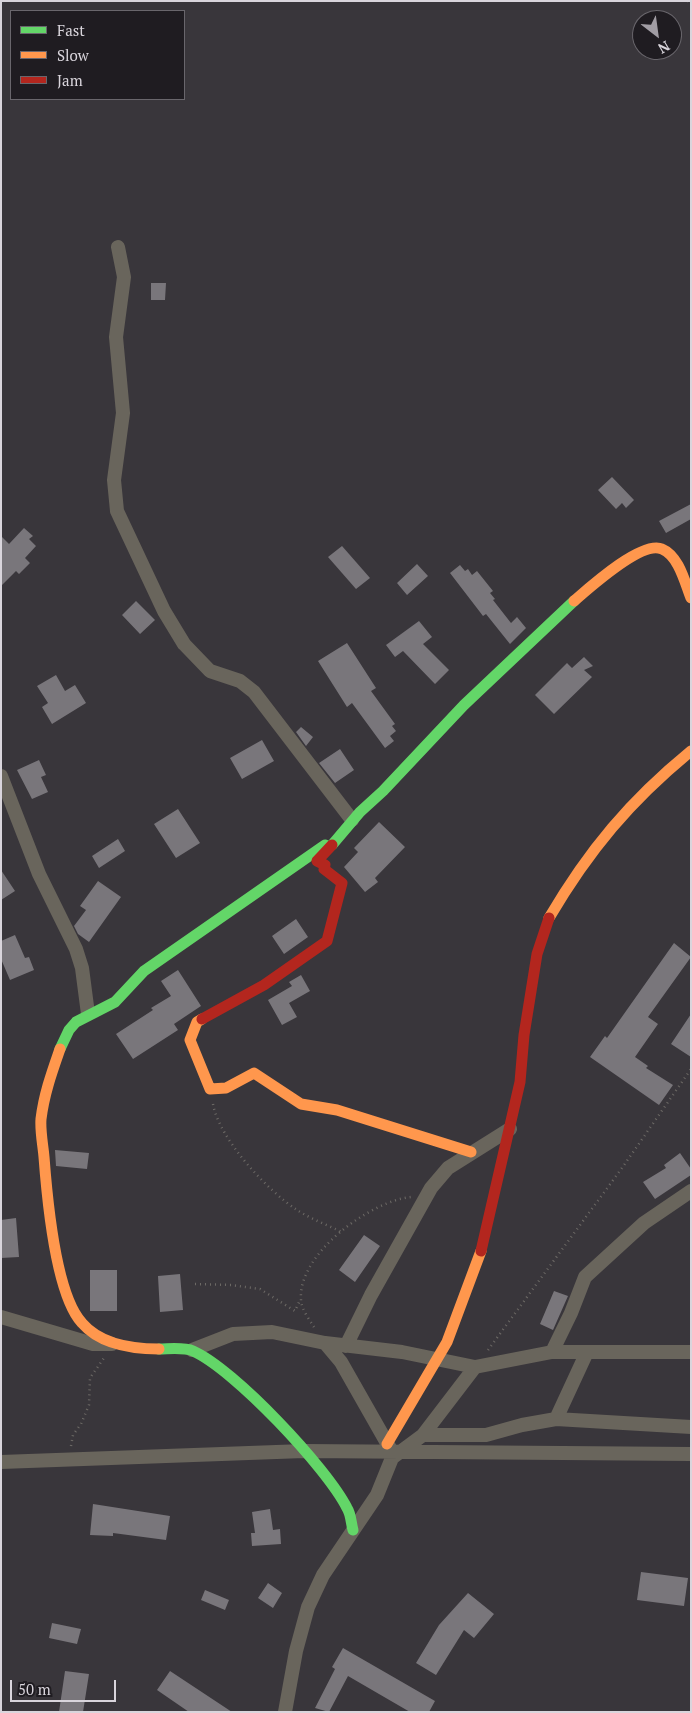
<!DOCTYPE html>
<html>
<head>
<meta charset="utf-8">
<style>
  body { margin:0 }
  #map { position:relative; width:692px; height:1713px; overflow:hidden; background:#39363b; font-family:"PT Serif",serif }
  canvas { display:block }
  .frame { position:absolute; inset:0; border:2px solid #d9d5dc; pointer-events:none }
  .legend { position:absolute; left:10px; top:10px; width:175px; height:90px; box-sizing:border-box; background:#1f1c21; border:1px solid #69666c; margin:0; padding:6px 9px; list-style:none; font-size:15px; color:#d9d5dc }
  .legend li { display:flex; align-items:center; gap:10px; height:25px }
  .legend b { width:25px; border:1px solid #69666c }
  .north { position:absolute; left:632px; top:10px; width:50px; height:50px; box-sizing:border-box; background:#1f1c21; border:1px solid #69666c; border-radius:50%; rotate:150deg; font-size:14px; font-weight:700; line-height:20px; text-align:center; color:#d9d5dc }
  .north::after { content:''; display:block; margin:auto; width:18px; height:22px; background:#a19da4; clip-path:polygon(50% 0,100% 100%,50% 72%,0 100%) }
  .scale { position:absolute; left:10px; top:1680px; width:106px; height:22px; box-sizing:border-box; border:2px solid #d9d5dc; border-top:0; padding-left:6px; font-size:15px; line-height:18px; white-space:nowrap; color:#d9d5dc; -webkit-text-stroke:4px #1f1c21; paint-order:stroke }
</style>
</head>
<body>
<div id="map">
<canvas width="692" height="1713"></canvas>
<div class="frame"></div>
<ul class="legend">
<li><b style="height:6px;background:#63d668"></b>Fast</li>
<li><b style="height:6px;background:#ff974d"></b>Slow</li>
<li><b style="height:6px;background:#b3261e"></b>Jam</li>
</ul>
<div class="north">N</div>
<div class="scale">50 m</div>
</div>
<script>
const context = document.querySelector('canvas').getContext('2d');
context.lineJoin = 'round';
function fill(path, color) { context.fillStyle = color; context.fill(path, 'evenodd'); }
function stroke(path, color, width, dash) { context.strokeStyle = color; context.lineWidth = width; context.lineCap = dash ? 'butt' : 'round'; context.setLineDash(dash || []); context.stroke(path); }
fill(new Path2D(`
  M151 283H166L165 300H151Z
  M612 477 634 500 626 508 622 503 616 509 598 490Z
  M691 504V519L666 533 659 521Z
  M24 528 33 536 29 539 36 546 25 558 30 563 19 574 16 571 1 586V536L9 544Z
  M342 546 370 578 356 589 328 557Z
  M417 564 428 576 407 595 397 583Z
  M460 565 465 571 468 569 472 575 477 571 493 591 490 593 495 599 493 600 511 623 517 617 526 628 510 644 486 614 483 616 450 573Z
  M136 601 155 620 140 634 122 615Z
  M419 621 432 637 423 644 449 670 435 684 403 651 395 657 386 645Z
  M347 643 376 688 371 691 395 724 392 726 396 731 390 736 394 741 385 748 352 703 347 707 318 661Z
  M584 657 593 666 584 670 592 677 554 714 535 695 567 663 572 668Z
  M56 675 65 691 75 685 86 703 52 724 42 707 48 703 37 686Z
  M301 727 313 737 306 746 296 732Z
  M262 740 274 761 242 779 230 758Z
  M340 749 354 770 335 783 319 763Z
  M39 760 46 775 41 777 48 792 32 799 17 770Z
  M178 809 200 843 176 858 154 824Z
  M379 822 405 847 375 878 378 882 365 892 344 867 358 852 354 848Z
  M118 839 125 851 99 868 92 856Z
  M1 870 15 891 1 900Z
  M98 881 121 897 89 942 78 934 74 926 86 910 80 906Z
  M296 919 308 937 284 954 272 936Z
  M15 935 25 958 29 957 34 970 10 980 1 959V941Z
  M674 943 691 957 648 1017 658 1024 635 1057 648 1066 646 1068 673 1085 659 1105 590 1057 605 1036 607 1038Z
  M178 970 201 1006 174 1024 178 1030 133 1059 116 1034 153 1010 151 1008 171 996 161 981Z
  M301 975 310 991 289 1003 297 1017 282 1025 268 1000 292 986 289 982Z
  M691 1014V1057L671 1044Z
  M55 1150 89 1153 87 1169 56 1166Z
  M680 1153 691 1169V1175L655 1199 643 1182 666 1168 664 1165Z
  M16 1218 19 1257 1 1258V1220Z
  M364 1235 380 1246 355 1282 339 1270Z
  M90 1270H117V1311H90Z
  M180 1274 183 1310 160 1312 158 1276Z
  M554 1291 568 1296 553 1330 540 1324Z
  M93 1504 170 1516 166 1540 113 1533V1536L90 1535Z
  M270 1509 273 1530 280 1529 281 1544 252 1546 251 1533H255L252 1512Z
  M641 1572 688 1578 684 1606 637 1600Z
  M268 1583 282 1593 273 1608 258 1598Z
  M205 1590 229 1600 225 1610 201 1600Z
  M468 1593 494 1614 474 1638 464 1630 436 1675 416 1663 439 1625Z
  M52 1623 81 1629 77 1644 49 1638Z
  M343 1648 435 1701 429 1712H410L348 1676 329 1712 315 1708 335 1669 332 1667Z
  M65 1671 89 1674 83 1712H59Z
  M170 1671 232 1712H189L157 1690Z`), '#79767b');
stroke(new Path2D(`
  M688 1 691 5
  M213 1104C219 1139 268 1191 297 1210 311 1219 327 1225 342 1232
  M195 1284 231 1285 260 1289 295 1311 300 1300
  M314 1327C309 1319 301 1309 301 1299 298 1254 370 1201 411 1197
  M488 1350 622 1168 691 1069
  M71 1446 73 1435 81 1424 89 1405 90 1378 104 1358`), '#6d6a66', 2.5, [1, 4]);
stroke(new Path2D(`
  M118 247 124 277 116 337 123 413 114 480 117 511 164 611 184 644 210 671 240 681 254 692 352 820
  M1 776 39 874 76 949 82 968 88 1014
  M1 1317 93 1344H112
  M325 1343 341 1362 391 1450
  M346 1346 371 1295 431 1188 448 1168 510 1129
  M192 1350 233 1334 272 1332 325 1343 402 1352 475 1367 552 1352H691
  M552 1352 571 1313 585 1277 644 1223 691 1191
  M556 1419 587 1352
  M423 1435H486L522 1425 556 1419 691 1427
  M1 1462 304 1451 691 1454
  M285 1712 296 1651 308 1607 323 1575 377 1495 392 1458 423 1435 475 1367`), '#69655c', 14);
stroke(new Path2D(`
  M332 845 360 812 383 791 464 705 574 601
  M60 1049 69 1030 76 1022 115 1002 144 971 325 845
  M159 1349C169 1349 184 1347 193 1351 234 1369 327 1468 347 1508 351 1514 351 1523 353 1530`), '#63d668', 11);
stroke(new Path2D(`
  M574 601C589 588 642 540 662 549 679 556 685 583 691 598
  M549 918C589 850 630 801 691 751
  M202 1019 197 1022 190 1040 210 1089 226 1088 254 1073 301 1104 337 1110 471 1152
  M60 1049C52 1072 44 1094 41 1119 40 1131 43 1145 44 1157 47 1197 55 1294 82 1323 100 1344 132 1349 159 1349
  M387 1444 447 1342 481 1251`), '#ff974d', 11);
stroke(new Path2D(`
  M202 1019 264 985 327 941 342 883 324 869 325 865 317 861 332 845
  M481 1251 520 1082 524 1035 537 954 549 918`), '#b3261e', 11);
</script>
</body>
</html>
